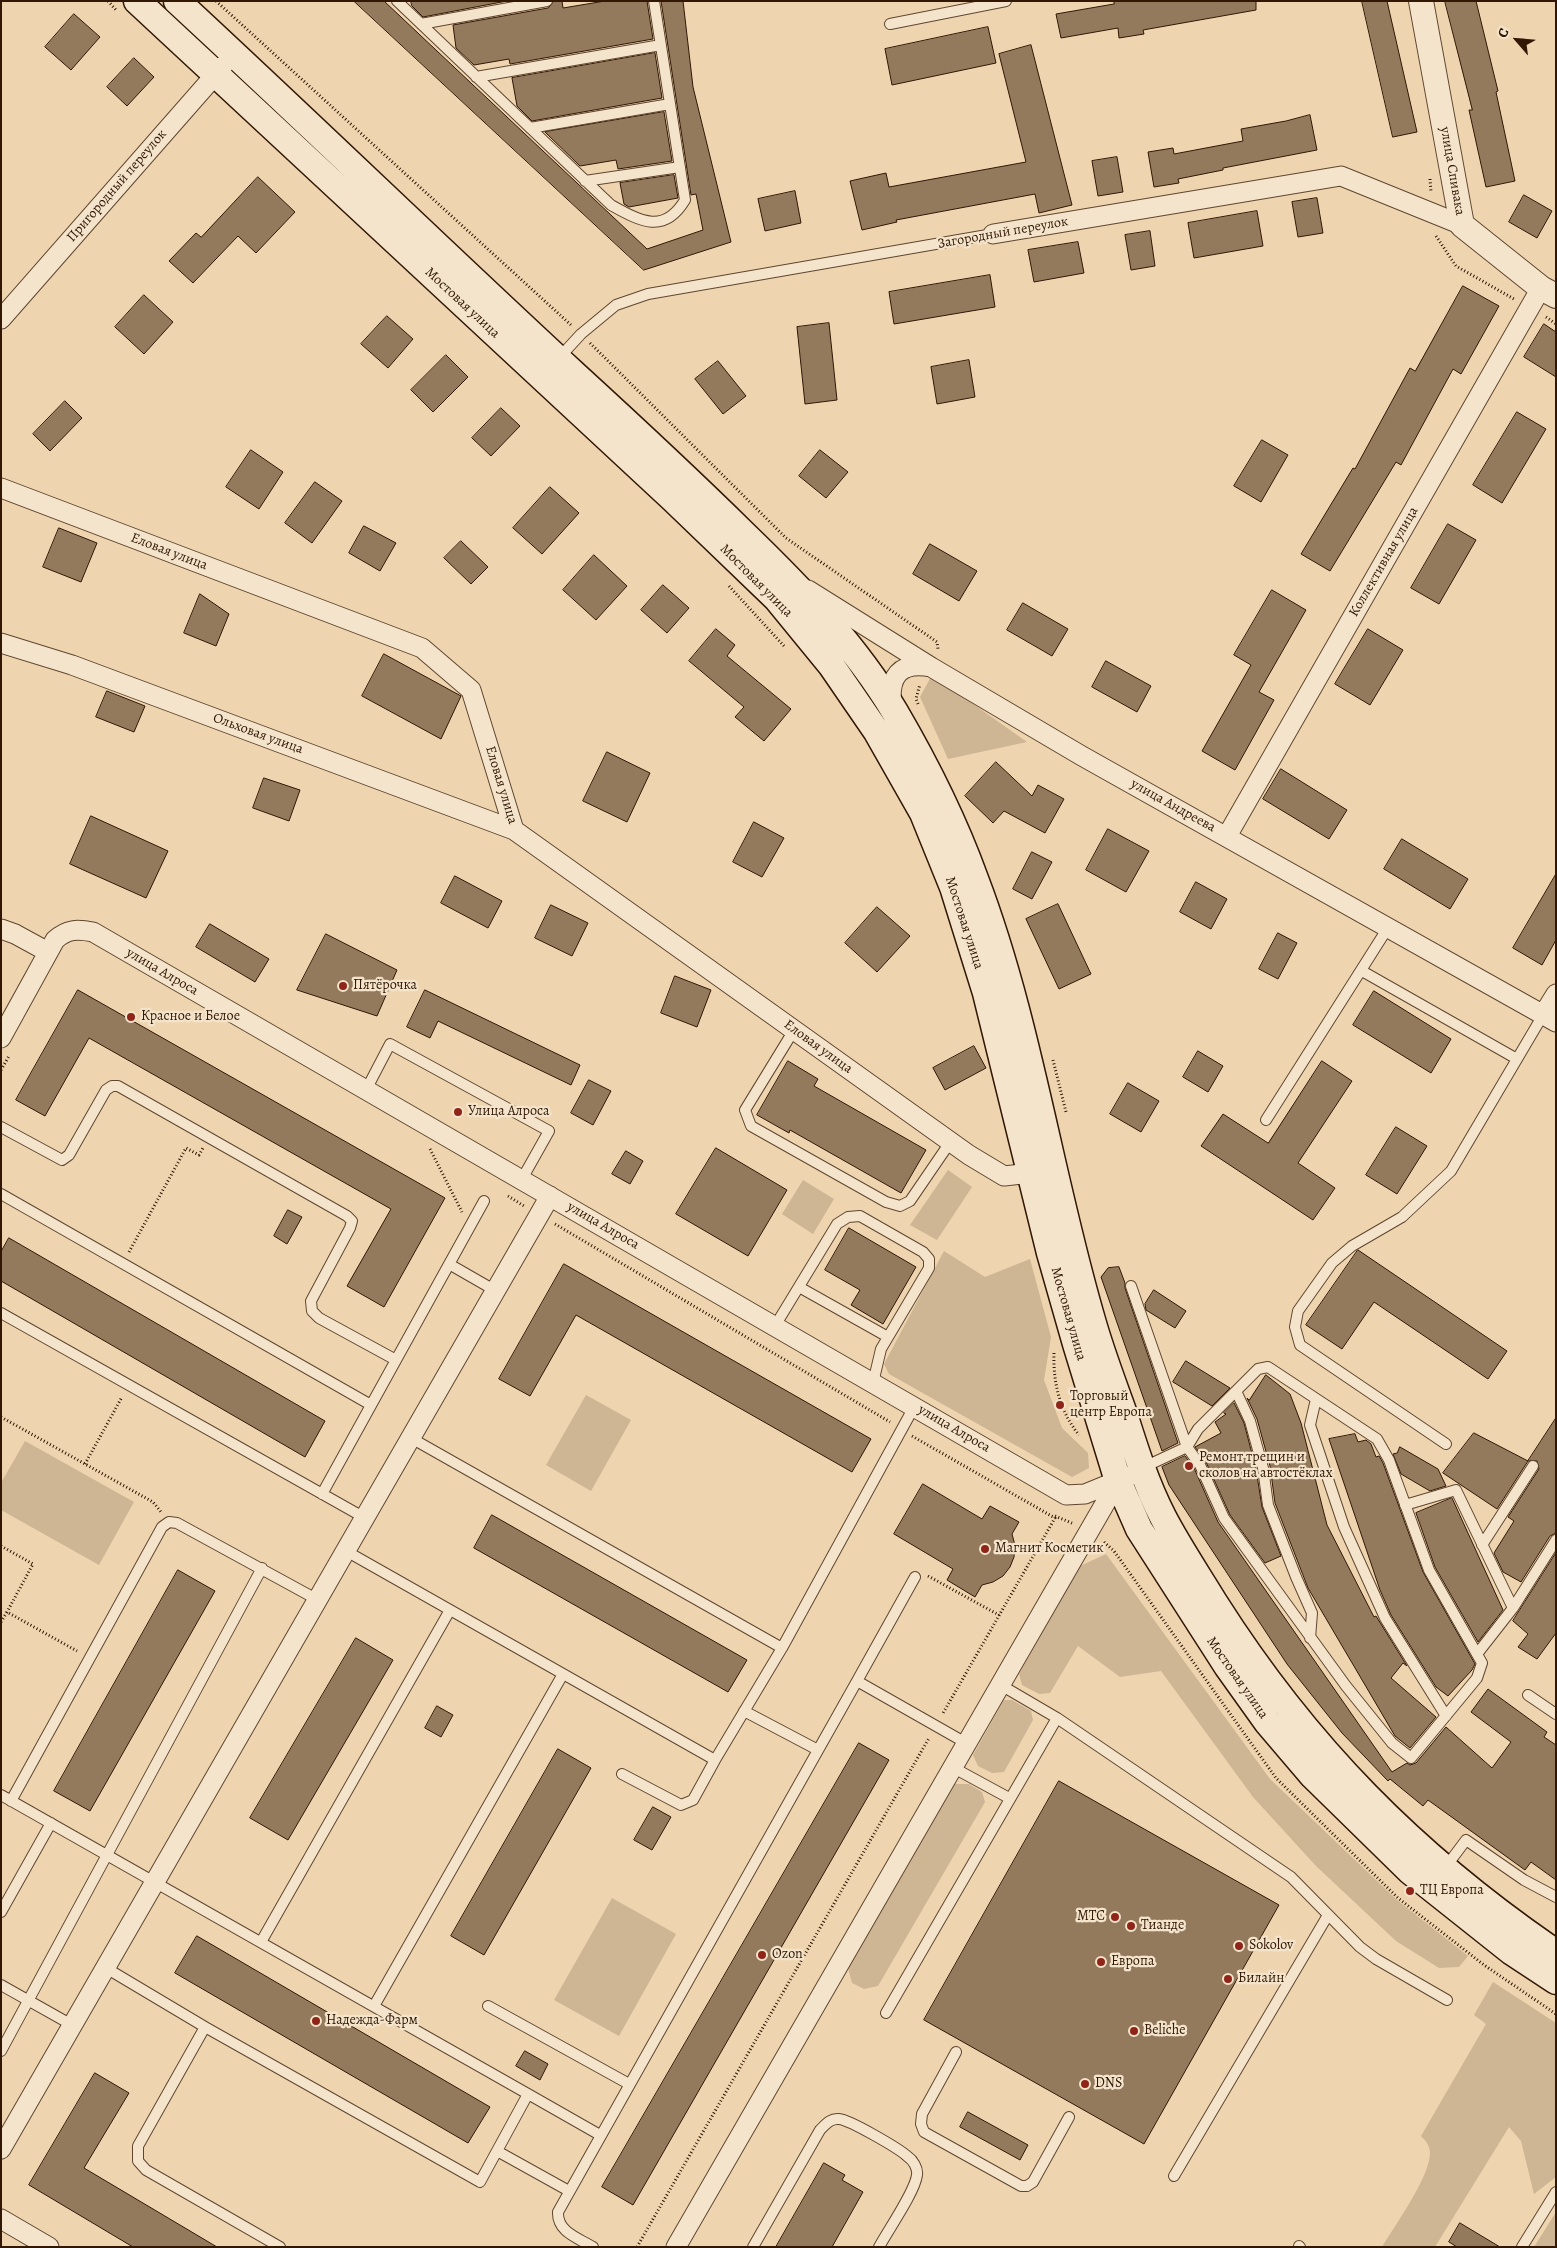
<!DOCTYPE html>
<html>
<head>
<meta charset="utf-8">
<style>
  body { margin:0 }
  #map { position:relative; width:1557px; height:2248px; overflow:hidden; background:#eed5b0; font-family:Alegreya,serif }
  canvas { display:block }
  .frame { position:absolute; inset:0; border:2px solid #311704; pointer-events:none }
  .north { position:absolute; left:1492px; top:15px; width:50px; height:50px; -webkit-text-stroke:4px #f4e4cc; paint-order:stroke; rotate:297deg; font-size:14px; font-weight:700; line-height:20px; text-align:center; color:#311704 }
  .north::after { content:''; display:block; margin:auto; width:18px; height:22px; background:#311704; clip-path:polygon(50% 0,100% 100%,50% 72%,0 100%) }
</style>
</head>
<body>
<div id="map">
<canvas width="1557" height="2248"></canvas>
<div class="frame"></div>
<div class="north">С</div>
</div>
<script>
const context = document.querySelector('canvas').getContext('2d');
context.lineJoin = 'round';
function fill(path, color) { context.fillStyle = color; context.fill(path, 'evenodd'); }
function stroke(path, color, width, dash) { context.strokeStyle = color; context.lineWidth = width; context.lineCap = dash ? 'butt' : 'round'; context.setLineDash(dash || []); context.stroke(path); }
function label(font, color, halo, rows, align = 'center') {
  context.font = font + ' Alegreya,serif'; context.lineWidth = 4.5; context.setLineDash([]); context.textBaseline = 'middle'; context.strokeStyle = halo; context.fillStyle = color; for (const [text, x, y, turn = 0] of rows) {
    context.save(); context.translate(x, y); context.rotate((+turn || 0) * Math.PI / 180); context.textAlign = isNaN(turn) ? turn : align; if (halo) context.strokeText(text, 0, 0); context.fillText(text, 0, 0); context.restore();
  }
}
fill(new Path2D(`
  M932 675 1027 742 948 759 920 697Z
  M948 1170 972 1187 937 1240 910 1225Z
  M803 1180 834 1199 813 1234 782 1214Z
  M944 1251 985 1277 1030 1259 1051 1337 1044 1380 1062 1428 1088 1453 1089 1468 1072 1477 889 1374 884 1364Z
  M586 1395 631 1420 591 1491 546 1465Z
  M25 1441 134 1502 99 1565 1 1510V1483Z
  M1106 1554 1270 1779 1397 1900 1468 1956 1459 1967 1439 1968 1396 1941 1316 1866 1253 1797 1161 1671 1120 1677 1078 1646 1050 1693 1039 1694 1022 1685 1019 1674 1080 1566Z
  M1004 1700H1012L1031 1711 1033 1720 1004 1772 992 1773 978 1766 973 1755Z
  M955 1784H969L982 1792 985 1802 878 1986 864 1989 852 1983 848 1968Z
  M612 1898 676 1934 619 2036 554 2000Z
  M1493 1982 1556 2023V2177L1534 2194 1521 2141 1509 2127 1435 2247H1382C1395 2225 1430 2177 1430 2153 1430 2146 1426 2141 1421 2136L1486 2024 1474 2015Z
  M1556 2212V2247H1534Z`), '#ceb593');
const building = new Path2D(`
  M354 1H384L647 249 703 230 696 194 691 195 661 1H683L693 87 731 242 644 270Z
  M411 1H507L423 17 412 6Z
  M554 1H562L563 8 605 1H647L653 39 510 64 509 59 474 65 456 48 453 25 548 8Z
  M1114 1H1256V10L1143 30 1144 34 1119 38 1118 28 1061 38 1056 14 1114 4Z
  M1362 1H1387L1417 132 1393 137Z
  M1445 1H1476L1498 91 1496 92 1515 181 1486 187 1469 110H1472Z
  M74 14 100 37 71 70 45 47Z
  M988 27 996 63 892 85 885 49Z
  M1031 45 1072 205 1039 213 1035 194 896 220 897 222 862 230 850 181 886 173 889 187 1026 162 999 54Z
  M655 53 662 98 532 121 517 106 512 78Z
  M134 58 154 77 127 106 107 87Z
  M664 112 672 161 618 169 616 160 580 166 545 132Z
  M1310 115 1317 150 1223 168V170L1178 179 1179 183 1154 187 1148 152 1173 148 1174 154 1243 141 1241 129 1286 121Z
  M1117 157 1123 192 1098 196 1092 161Z
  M674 175 678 198 629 207 624 204 620 183Z
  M258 177 295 212 256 253 238 236 193 283 169 261 196 233 201 237Z
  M795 191 801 223 765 231 758 199Z
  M1524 195 1552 211 1537 238 1509 222Z
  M1317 198 1323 233 1298 237 1292 202Z
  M1257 211 1263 246 1194 258 1188 223Z
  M1150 231 1155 266 1131 270 1125 235Z
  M1078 242 1084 273 1034 282 1028 250Z
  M990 275 995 307 894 324 889 292Z
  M1463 286 1499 306 1461 374 1453 369 1401 465 1396 462 1330 571 1301 554 1353 468 1355 469 1410 368 1415 371Z
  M144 295 173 322 144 354 115 327Z
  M387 316 413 339 388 368 361 344Z
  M829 323 837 400 805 404 797 327Z
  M1544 324 1556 332V377L1524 357Z
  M446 355 468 377 433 412 411 390Z
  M969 360 975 397 937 404 931 367Z
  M718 361 746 396 723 414 695 379Z
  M65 401 82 418 50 451 33 434Z
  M501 408 520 426 491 456 472 438Z
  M1517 412 1546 429 1502 503 1473 485Z
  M1262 440 1288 455 1261 502 1234 486Z
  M251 450 283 472 259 509 226 487Z
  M820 450 848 472 826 498 799 476Z
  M315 482 342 501 312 543 285 523Z
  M550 487 579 513 542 554 513 528Z
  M1448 524 1476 540 1439 604 1411 588Z
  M364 526 396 543 380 571 349 553Z
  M59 528 97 543 81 582 43 567Z
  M461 541 488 567 471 584 444 558Z
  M930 544 977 571 959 601 913 574Z
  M594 555 627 586 596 620 563 590Z
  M663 585 689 608 667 633 641 610Z
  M1272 590 1306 610 1259 692 1274 700 1235 770 1202 751 1251 665 1234 655Z
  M200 594 229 614 216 646 184 633Z
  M1023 603 1068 629 1052 656 1007 630Z
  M716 629 735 645 727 656 791 709 764 741 735 717 744 707 689 661Z
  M1368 629 1403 650 1370 705 1335 684Z
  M384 654 461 696 441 739 362 696Z
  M1106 661 1151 686 1137 712 1092 687Z
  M107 691 145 706 134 732 96 717Z
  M607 752 650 773 627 822 583 801Z
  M996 762 1032 796 1038 785 1064 799 1045 833 1004 811 993 823 965 796Z
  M1281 769 1347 810 1329 839 1263 799Z
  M264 778 300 790 289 821 253 808Z
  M91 816 168 851 146 898 70 864Z
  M754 822 784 838 762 877 733 862Z
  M1108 829 1149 851 1126 892 1086 870Z
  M1402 839 1468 879 1450 909 1384 869Z
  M1032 852 1052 862 1032 899 1013 889Z
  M1556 874V940L1542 965 1513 948Z
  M455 876 502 901 488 928 441 903Z
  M1196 882 1227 899 1211 929 1180 912Z
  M1058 904 1091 974 1059 989 1026 919Z
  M551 905 588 923 572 956 535 938Z
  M877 907 910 936 877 972 845 943Z
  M210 924 269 959 255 982 196 947Z
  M1278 933 1297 943 1278 979 1259 969Z
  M326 934 397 970 377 1016 297 990Z
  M675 976 711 990 697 1027 661 1013Z
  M78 990 445 1198 384 1307 347 1286 391 1209 89 1038 45 1116 16 1100Z
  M425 990 580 1065 571 1085 438 1021 430 1038 407 1027Z
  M1374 991 1451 1039 1431 1073 1353 1025Z
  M974 1046 986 1068 945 1090 933 1068Z
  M1198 1051 1223 1066 1208 1092 1183 1077Z
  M788 1061 818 1079 814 1086 926 1150 901 1193 790 1130 789 1133 757 1115Z
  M1322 1061 1352 1081 1298 1163 1335 1188 1313 1220 1201 1146 1223 1114 1268 1143Z
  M589 1080 611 1091 593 1125 571 1113Z
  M1128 1083 1159 1101 1141 1132 1110 1114Z
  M1396 1127 1427 1146 1397 1194 1366 1175Z
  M716 1148 787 1190 748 1256 676 1214Z
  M626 1151 643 1161 630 1184 612 1174Z
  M288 1210 302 1217 287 1244 274 1236Z
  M849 1228 916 1267 883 1324 851 1305 860 1290 825 1270Z
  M9 1238 325 1421 305 1457 1 1281V1252Z
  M1358 1250 1507 1351 1488 1379 1374 1302 1342 1349 1306 1325Z
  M564 1264 871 1439 852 1472 576 1315 530 1396 499 1379Z
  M1119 1267 1125 1283V1288L1178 1443 1162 1451 1101 1277 1108 1268Z
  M1154 1290 1186 1311 1175 1328 1146 1310 1145 1304Z
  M1186 1361 1230 1388 1212 1406 1173 1382Z
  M1266 1375 1290 1394 1301 1423 1327 1525 1374 1617 1376 1616 1407 1666 1403 1663 1391 1678 1436 1717 1410 1748 1395 1736 1308 1588 1275 1503 1270 1466 1257 1419 1247 1398 1249 1400Z
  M1234 1403 1244 1423 1256 1469 1262 1507 1281 1556 1265 1563 1230 1515 1206 1462 1195 1447 1221 1433 1215 1422 1226 1414 1224 1413Z
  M1556 1418V1533L1550 1536 1521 1582 1503 1572 1494 1553 1514 1521 1508 1517 1539 1469 1537 1461H1528Z
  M1474 1433 1528 1461 1497 1509 1443 1473Z
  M1355 1434 1358 1442 1366 1440 1371 1444 1376 1457 1379 1456 1383 1463 1423 1572 1475 1664 1472 1670 1448 1696 1436 1687 1391 1615 1380 1590 1329 1439Z
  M1400 1447 1438 1469 1446 1486 1430 1491 1401 1474 1393 1454 1397 1453Z
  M1185 1456 1194 1468 1218 1522 1392 1772 1407 1763 1410 1765 1416 1763 1446 1727 1492 1768 1511 1742 1471 1712 1488 1689 1547 1732 1544 1737 1556 1745V1880L1531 1862 1525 1870 1428 1800 1423 1806 1390 1779 1388 1781 1342 1733 1287 1664 1169 1485 1162 1467Z
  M923 1484 982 1519 990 1506 1019 1522 1012 1534 1015 1545 1014 1557 1010 1567 1003 1576 993 1582 982 1585 975 1597 947 1580 953 1569 894 1534Z
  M1452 1498 1503 1610 1478 1642 1435 1567 1416 1513Z
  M492 1515 747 1660 728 1692 474 1548Z
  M1556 1553V1633L1537 1659 1518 1647 1528 1634 1513 1621Z
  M178 1570 215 1591 90 1811 54 1791Z
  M356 1638 393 1660 288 1840 250 1818Z
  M437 1706 453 1715 441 1737 425 1728Z
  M859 1743 889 1760 633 2205 602 2187Z
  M558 1749 591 1768 484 1955 451 1936Z
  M1059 1781 1279 1905 1144 2144 924 2020Z
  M653 1807 671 1817 652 1850 634 1840Z
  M197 1936 490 2107 468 2143 175 1973Z
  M525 2051 548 2064 540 2080 516 2066Z
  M95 2073 129 2093 84 2168 217 2247H133L29 2185Z
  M968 2112 1028 2145 1020 2160 960 2127Z
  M824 2163 845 2175 842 2180 863 2192 832 2247H776Z
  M1460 2223 1500 2247H1457L1449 2242Z`);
fill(building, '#937a5d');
stroke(building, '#311704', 1);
const service = new Path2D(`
  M397 1 611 205C640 221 664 235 685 200L654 1
  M421 24 547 1
  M890 24 1006 1
  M476 77 661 45
  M530 128 670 104
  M585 181 680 167
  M558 359 581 334 616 305 648 294 993 234
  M1362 971 1517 1059
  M794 1030 745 1110 751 1126 886 1202 900 1206 910 1201 951 1141
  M366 1090 390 1044 549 1131 522 1179
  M1266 1120 1389 926
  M1 1127 62 1160 69 1155 106 1090 112 1086H118L347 1216 352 1221 350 1228 311 1301 312 1311 319 1318 396 1360 322 1494
  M1 1194 371 1405
  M449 1264 496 1291
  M1131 1286 1187 1447 1200 1465 1224 1518 1346 1686 1392 1743 1411 1758 1477 1678 1482 1663 1429 1570 1389 1460 1377 1439 1268 1367 1258 1369 1198 1429 1187 1447 1142 1468
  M799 1287 888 1337
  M1 1313 365 1518
  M775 1326 837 1224 848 1217 860 1216 923 1252 929 1259V1268L881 1349 873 1383
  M396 1360 484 1201
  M1236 1391 1250 1421 1263 1468 1268 1505 1296 1577 1312 1613 1310 1638
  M1316 1399 1310 1425 1344 1527 1385 1618 1446 1716
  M411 1438 782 1648
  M1446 1444 1300 1345 1295 1327 1298 1311 1332 1263 1352 1246 1402 1217 1451 1171 1543 1015
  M1405 1505 1456 1490 1513 1608 1477 1654
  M1482 1545 1533 1466
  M346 1551 715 1760 782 1648 914 1407
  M1513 1608 1556 1540
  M857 1681 915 1577
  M999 1684 1057 1718
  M1528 1695 1556 1714
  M744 1711 818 1750
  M952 1767 1009 1798
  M622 1774 681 1805 693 1800 715 1760
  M1 1795 528 2094 480 2182 205 2027 138 2146V2161L146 2170 280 2247
  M11 1801 162 1527 169 1522 177 1523 318 1600
  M1445 1868 1466 1840 1524 1880 1556 1897
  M1 1912 51 1823
  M261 1942 450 1610
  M106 1968 205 2027
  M1 1985 72 2025
  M374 2006 563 1674
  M488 2006 629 2084
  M886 2013 1057 1718 1291 1877 1360 1947 1376 1959 1447 2000
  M1 2051 262 1568
  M956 2052 922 2114 921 2124 924 2132 1021 2186H1027L1033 2182 1069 2117
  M528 2094 600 2135
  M497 2151 569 2191
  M1174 2176 1328 1915
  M1299 2246 1300 2247
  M593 2247C578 2238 557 2232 558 2212L857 1681 966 1743
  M753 2247 820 2130C826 2124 831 2118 839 2119 850 2120 898 2148 907 2156 913 2160 918 2168 917 2175 915 2192 888 2230 879 2247
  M1522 2247 1556 2192`);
const minor = new Path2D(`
  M993 234 1341 176 1462 225
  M1 319 223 66
  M1 488 422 648 471 690 514 830 969 1155 1004 1176 1031 1173
  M808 590 931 667 1082 756 1556 1022
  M1 643 72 665 514 830
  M892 707C888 677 899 661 931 667
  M1227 836 1541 288
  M1 929 15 934 48 952
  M1543 1015 1556 994
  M1 1038 55 940C67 929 77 929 93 932L1066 1495 1085 1494 1129 1476
  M1 2149 550 1196
  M1 2219 49 2247
  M676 2247 1118 1481`);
const tertiary = new Path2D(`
  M1421 1 1462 225 1541 288 1556 296`);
const secondary = new Path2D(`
  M137 1 673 499 777 599 831 665 877 732 923 813 953 887 986 993 1050 1253 1076 1344 1118 1481 1139 1529 1227 1666 1267 1722 1313 1776 1410 1871 1512 1952 1556 1981
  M177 1C310 124 440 250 573 373 631 426 688 479 744 534 800 588 855 645 895 712 926 765 954 821 975 879 1029 1021 1049 1174 1092 1320 1101 1352 1113 1383 1124 1414 1135 1449 1146 1484 1163 1517 1178 1546 1197 1574 1214 1602 1306 1747 1414 1856 1556 1953`);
stroke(service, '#60462f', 12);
stroke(minor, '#60462f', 21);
stroke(tertiary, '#60462f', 26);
stroke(secondary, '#311704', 29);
stroke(new Path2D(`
  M108 1 116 10
  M216 1 571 325
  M1430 179 1431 192
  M1436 236 1456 266 1514 299
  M1546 317 1556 324
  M590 343 786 538 937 642 938 649
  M729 586 784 646
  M918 704 916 699 920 684
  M1053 1060 1066 1112
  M1 1070 9 1056
  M430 1149 462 1212
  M508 1196 524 1206
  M555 1224 890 1422
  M129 1252 186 1148 199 1155 203 1148
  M1054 1353C1053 1384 1060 1411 1079 1435
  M1 1417 153 1502 161 1512
  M912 1436 1055 1518 942 1715
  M85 1464 122 1397
  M1055 1516 1074 1524
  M1104 1542 1114 1551 1276 1778 1398 1898 1484 1965 1556 2014
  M1 1546 33 1564 7 1612
  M928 1576 999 1615
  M1 1622 7 1612 77 1651
  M637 2247 929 1738`), '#311704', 3, [1, 2.5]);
stroke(service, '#f4e4cc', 10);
stroke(minor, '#f4e4cc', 19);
stroke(tertiary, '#f4e4cc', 24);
stroke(secondary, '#f4e4cc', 26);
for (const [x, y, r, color] of [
  [343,986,5,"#8f2418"],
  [131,1017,5,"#8f2418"],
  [458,1112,5,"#8f2418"],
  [1060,1405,5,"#8f2418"],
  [1189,1466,5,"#8f2418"],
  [985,1549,5,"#8f2418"],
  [1410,1891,5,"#8f2418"],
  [1115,1917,5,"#8f2418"],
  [1131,1926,5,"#8f2418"],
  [1239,1946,5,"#8f2418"],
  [762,1955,5,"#8f2418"],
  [1101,1962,5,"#8f2418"],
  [1228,1979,5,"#8f2418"],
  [316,2021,5,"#8f2418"],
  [1134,2031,5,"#8f2418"],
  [1085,2084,5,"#8f2418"]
]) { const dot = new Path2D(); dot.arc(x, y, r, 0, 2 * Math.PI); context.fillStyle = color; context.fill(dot); stroke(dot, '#f4e4cc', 2); }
label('14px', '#311704', '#f4e4cc', [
  ["улица Спивака",1452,171,80],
  ["Пригородный переулок",117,186,-49],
  ["Загородный переулок",1003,233,-10],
  ["Мостовая улица",462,303,43],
  ["Еловая улица",169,552,21],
  ["Коллективная улица",1384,562,-60],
  ["Мостовая улица",756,581,45],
  ["Ольховая улица",258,734,20],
  ["Еловая улица",501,785,73],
  ["улица Андреева",1173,806,29],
  ["Мостовая улица",964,923,72],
  ["улица Алроса",162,972,30],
  ["Еловая улица",818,1047,36],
  ["улица Алроса",603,1226,30],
  ["Мостовая улица",1068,1314,74],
  ["улица Алроса",954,1429,30],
  ["Мостовая улица",1237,1678,55]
]);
label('14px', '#311704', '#f4e4cc', [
  ["Пятёрочка",353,986],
  ["Красное и Белое",141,1017],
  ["Улица Алроса",468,1112],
  ["Торговый",1070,1397],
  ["центр Европа",1070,1413],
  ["Ремонт трещин и",1199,1458],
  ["сколов на автостёклах",1199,1474],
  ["Магнит Косметик",995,1549],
  ["ТЦ Европа",1420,1891],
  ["МТС",1105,1917,"right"],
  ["Тианде",1141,1926],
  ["Sokolov",1249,1946],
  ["Ozon",772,1955],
  ["Европа",1111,1962],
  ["Билайн",1238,1979],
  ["Надежда-Фарм",326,2021],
  ["Beliche",1144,2031],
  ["DNS",1095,2084]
], 'left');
</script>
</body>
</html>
